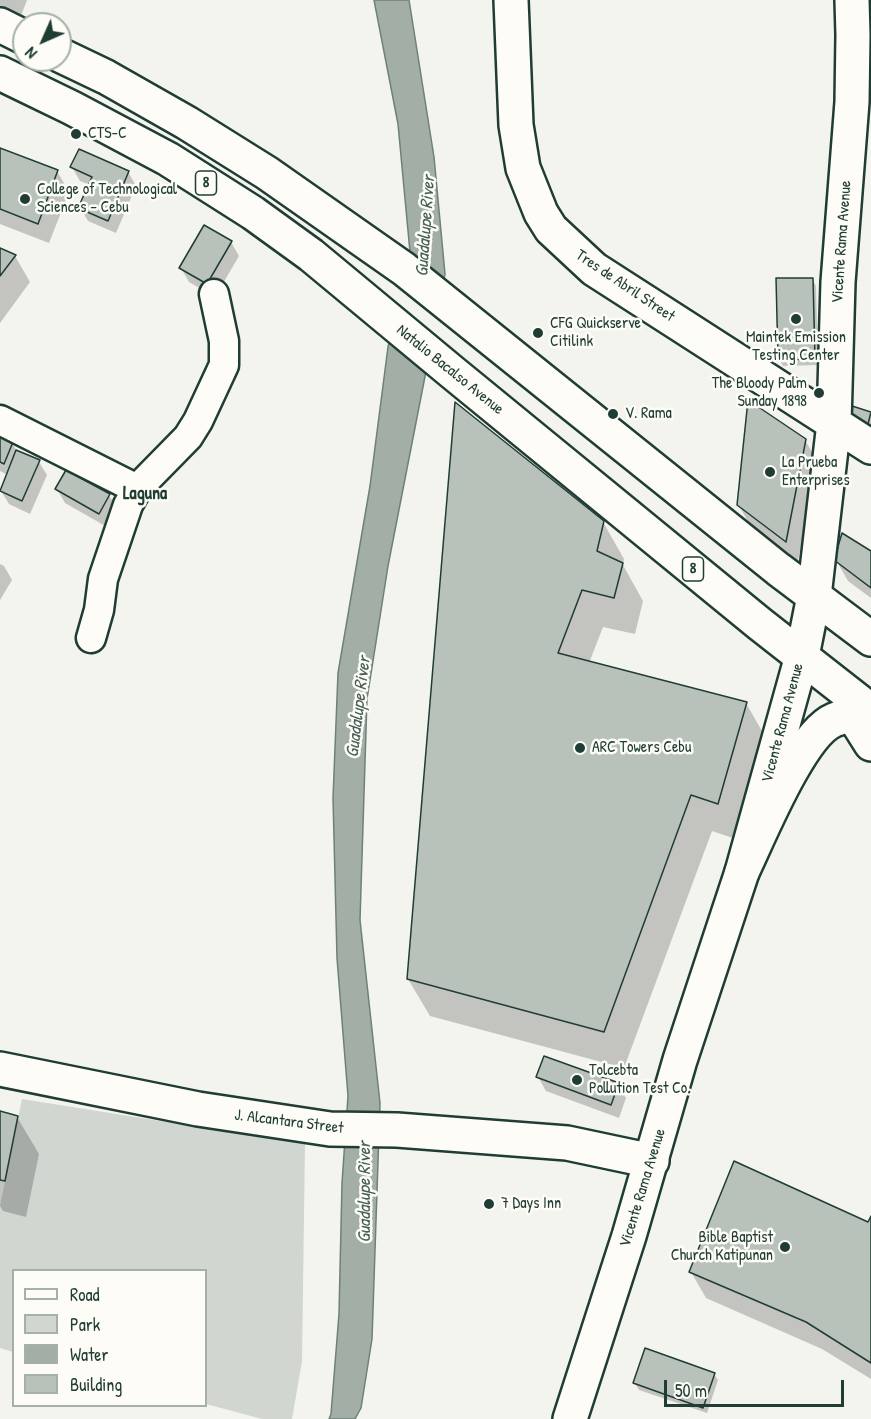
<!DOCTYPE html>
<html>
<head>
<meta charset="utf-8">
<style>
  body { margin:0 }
  #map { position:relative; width:871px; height:1419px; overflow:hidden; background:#f4f4ef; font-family:"Patrick Hand",sans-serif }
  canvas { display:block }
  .legend { position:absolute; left:12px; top:1269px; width:195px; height:138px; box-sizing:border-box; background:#fdfcf7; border:2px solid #a4b0a9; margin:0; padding:8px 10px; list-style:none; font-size:18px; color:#1f3d34 }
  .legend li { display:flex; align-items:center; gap:12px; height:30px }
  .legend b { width:30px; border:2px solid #a4b0a9 }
  .north { position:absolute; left:12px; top:12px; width:60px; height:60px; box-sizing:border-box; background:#fdfcf7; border:2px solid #a4b0a9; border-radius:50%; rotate:225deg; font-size:16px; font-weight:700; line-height:24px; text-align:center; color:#1f3d34 }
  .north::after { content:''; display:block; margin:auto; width:21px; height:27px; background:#1f3d34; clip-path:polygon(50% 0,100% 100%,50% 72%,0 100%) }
  .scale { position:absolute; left:664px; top:1380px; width:180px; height:27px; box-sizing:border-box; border:3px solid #1f3d34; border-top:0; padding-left:8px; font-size:18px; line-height:21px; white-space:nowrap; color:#1f3d34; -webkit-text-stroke:4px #fdfcf7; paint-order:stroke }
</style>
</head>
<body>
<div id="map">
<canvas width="871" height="1419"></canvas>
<ul class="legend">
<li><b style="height:8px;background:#fdfcf7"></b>Road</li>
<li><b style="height:16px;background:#d1d6d1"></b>Park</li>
<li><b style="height:16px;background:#a3aea7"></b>Water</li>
<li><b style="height:16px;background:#b9c1bb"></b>Building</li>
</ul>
<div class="north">N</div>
<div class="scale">50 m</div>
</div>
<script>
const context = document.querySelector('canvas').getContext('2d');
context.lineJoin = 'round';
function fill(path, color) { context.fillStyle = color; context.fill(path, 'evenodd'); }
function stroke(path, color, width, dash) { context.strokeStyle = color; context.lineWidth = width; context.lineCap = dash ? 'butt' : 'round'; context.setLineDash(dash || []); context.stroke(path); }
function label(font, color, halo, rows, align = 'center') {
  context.font = font + ' "Patrick Hand",sans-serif'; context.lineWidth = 5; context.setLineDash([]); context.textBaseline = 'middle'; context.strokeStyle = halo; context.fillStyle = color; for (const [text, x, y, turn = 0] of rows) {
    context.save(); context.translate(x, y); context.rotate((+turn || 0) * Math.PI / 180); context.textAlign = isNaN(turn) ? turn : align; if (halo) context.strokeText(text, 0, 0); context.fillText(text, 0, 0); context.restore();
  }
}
fill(new Path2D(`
  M22 1099 305 1144 302 1361 292 1419H262L206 1404V1270H14L13 1352 0 1348V1206Z`), '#d1d6d1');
const water = new Path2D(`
  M374 0H409L434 157 445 274 388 566 367 699 360 920 380 1103 372 1339 361 1408 355 1419H329L331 1414 339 1314 342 1183 348 1096 337 958 333 798 338 673 370 486 388 347 410 252 398 124Z`);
fill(water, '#a3aea7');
stroke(water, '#6e8179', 1.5);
fill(new Path2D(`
  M406 259 445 290 429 375 388 342Z`), '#f4f4ef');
fill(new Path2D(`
  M0 0H27L13 37 0 32Z
  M0 149 57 171 69 192 49 243 0 224Z
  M72 167 128 172 136 186 116 233 88 221 80 207 90 185 80 181Z
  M231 242 239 256 215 297 189 282 181 268Z
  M0 250 15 256 30 282 0 323Z
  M812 279 816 286 818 365 783 366 779 359Z
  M850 407 871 413V434Z
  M0 438 12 443 18 453 39 462 47 475 30 514 9 504 1 491 8 475 0 471Z
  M805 440 817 461 798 561 750 525 738 504Z
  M57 489 109 495 117 509 107 527 65 503Z
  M603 522 624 559 623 565 643 601 635 634 603 627 589 663 746 703 767 740 739 840 712 831 624 1068 430 1016 408 979Z
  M871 553V598L848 581 836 560Z
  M0 564 4 566 12 580 0 600Z
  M538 1077 618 1085 626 1098 619 1118 546 1091Z
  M0 1113 17 1117 39 1154 26 1217 3 1211 0 1206Z
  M871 1219V1379L822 1349 706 1298 691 1272 869 1224Z
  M714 1374 718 1380 707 1413 639 1390 635 1383Z`), '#0003');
const building = new Path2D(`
  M0 148 58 170 38 224 0 209Z
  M79 149 129 171 108 221 78 208 92 177 70 167Z
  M204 225 232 241 207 284 179 268Z
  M0 248 16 255 0 276Z
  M776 278H813L815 359 778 360Z
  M748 400 806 439 786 542 737 505Z
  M455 402 604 521 597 551 623 563 614 598 582 590 558 653 747 702 718 804 691 795 604 1032 407 979Z
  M849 405 871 412 866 432 843 426Z
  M0 436 13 442 4 464 0 462Z
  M16 450 40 460 22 501 0 491Z
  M66 470 110 494 99 514 55 489Z
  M842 533 871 551V588L834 560Z
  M544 1056 619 1083 611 1105 536 1077Z
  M0 1111 18 1116 5 1181 0 1180Z
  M734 1161 868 1222 871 1216V1363L806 1322 689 1272Z
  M645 1348 715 1373 703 1408 633 1383Z`);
fill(building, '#b9c1bb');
stroke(building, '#1f3d34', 1.5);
const minor = new Path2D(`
  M0 420 137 489
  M91 638 99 610 103 579 128 505 137 489 188 437 198 421 224 365V341L214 294`);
const tertiary = new Path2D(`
  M511 0 516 125 523 168 541 213 551 229 594 269 871 447
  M814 596 834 423 838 282 852 102 853 35 852 0
  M0 1069 198 1109 330 1129 397 1130 567 1143 652 1161`);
const secondary = new Path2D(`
  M854 717 871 744
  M570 1419 629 1236 680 1060 742 872 802 656 814 596`);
const primary = new Path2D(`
  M0 25 24 37
  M60 55 106 77 187 123 267 173 404 269 778 569 871 639
  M0 73 72 108 168 159 253 213 311 255 452 372 760 624 871 711
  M742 872C759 837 800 734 834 720 845 715 860 716 871 719`);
stroke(minor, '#1f3d34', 33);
stroke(tertiary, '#1f3d34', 38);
stroke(secondary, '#1f3d34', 38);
stroke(primary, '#1f3d34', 38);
stroke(minor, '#fdfcf7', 28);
stroke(tertiary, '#fdfcf7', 33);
stroke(secondary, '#fdfcf7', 33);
stroke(primary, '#fdfcf7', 33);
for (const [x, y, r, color] of [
  [76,134,6,"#1f3d34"],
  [25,199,6,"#1f3d34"],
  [796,319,6,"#1f3d34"],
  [538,333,6,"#1f3d34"],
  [819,393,6,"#1f3d34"],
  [613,414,6,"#1f3d34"],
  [770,472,6,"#1f3d34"],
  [580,748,6,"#1f3d34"],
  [577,1080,6,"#1f3d34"],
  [489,1204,6,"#1f3d34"],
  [785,1247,6,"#1f3d34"]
]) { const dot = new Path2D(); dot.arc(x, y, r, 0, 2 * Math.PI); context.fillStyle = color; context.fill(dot); stroke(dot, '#fdfcf7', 2); }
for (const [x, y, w] of [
  [206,183,21],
  [693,569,21]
]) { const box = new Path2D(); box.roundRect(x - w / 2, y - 12, w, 24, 4.5); context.fillStyle = '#fdfcf7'; context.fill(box); stroke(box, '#1f3d34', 1.5); }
label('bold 15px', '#1f3d34', null, [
  ["8",206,183],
  ["8",693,569]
]);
label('16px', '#1f3d34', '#fdfcf7', [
  ["CTS-C",88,134],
  ["College of Technological",37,190],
  ["Sciences – Cebu",37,208],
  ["CFG Quickserve",550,324],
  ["Citilink",550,342],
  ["Maintek Emission",796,338,"center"],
  ["Testing Center",796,356,"center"],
  ["The Bloody Palm",807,384,"right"],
  ["Sunday 1898",807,402,"right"],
  ["V. Rama",625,414],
  ["La Prueba",782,463],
  ["Enterprises",782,481],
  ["ARC Towers Cebu",592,748],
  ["Tolcebta",589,1071],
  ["Pollution Test Co.",589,1089],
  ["7 Days Inn",501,1204],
  ["Bible Baptist",773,1238,"right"],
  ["Church Katipunan",773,1256,"right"]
], 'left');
label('16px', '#1f3d34', '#fdfcf7', [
  ["Vicente Rama Avenue",842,242,-86],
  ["Tres de Abril Street",625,286,34],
  ["Natalio Bacalso Avenue",450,370,39],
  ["Vicente Rama Avenue",783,723,-75],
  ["J. Alcantara Street",289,1122,7],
  ["Vicente Rama Avenue",643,1188,-73]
]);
label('italic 18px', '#475f56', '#fdfcf7', [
  ["Guadalupe River",426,226,-86],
  ["Guadalupe River",359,707,-83],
  ["Guadalupe River",365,1192,-90]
]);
label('bold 18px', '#1f3d34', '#fdfcf7', [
  ["Laguna",145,494]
]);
</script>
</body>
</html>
